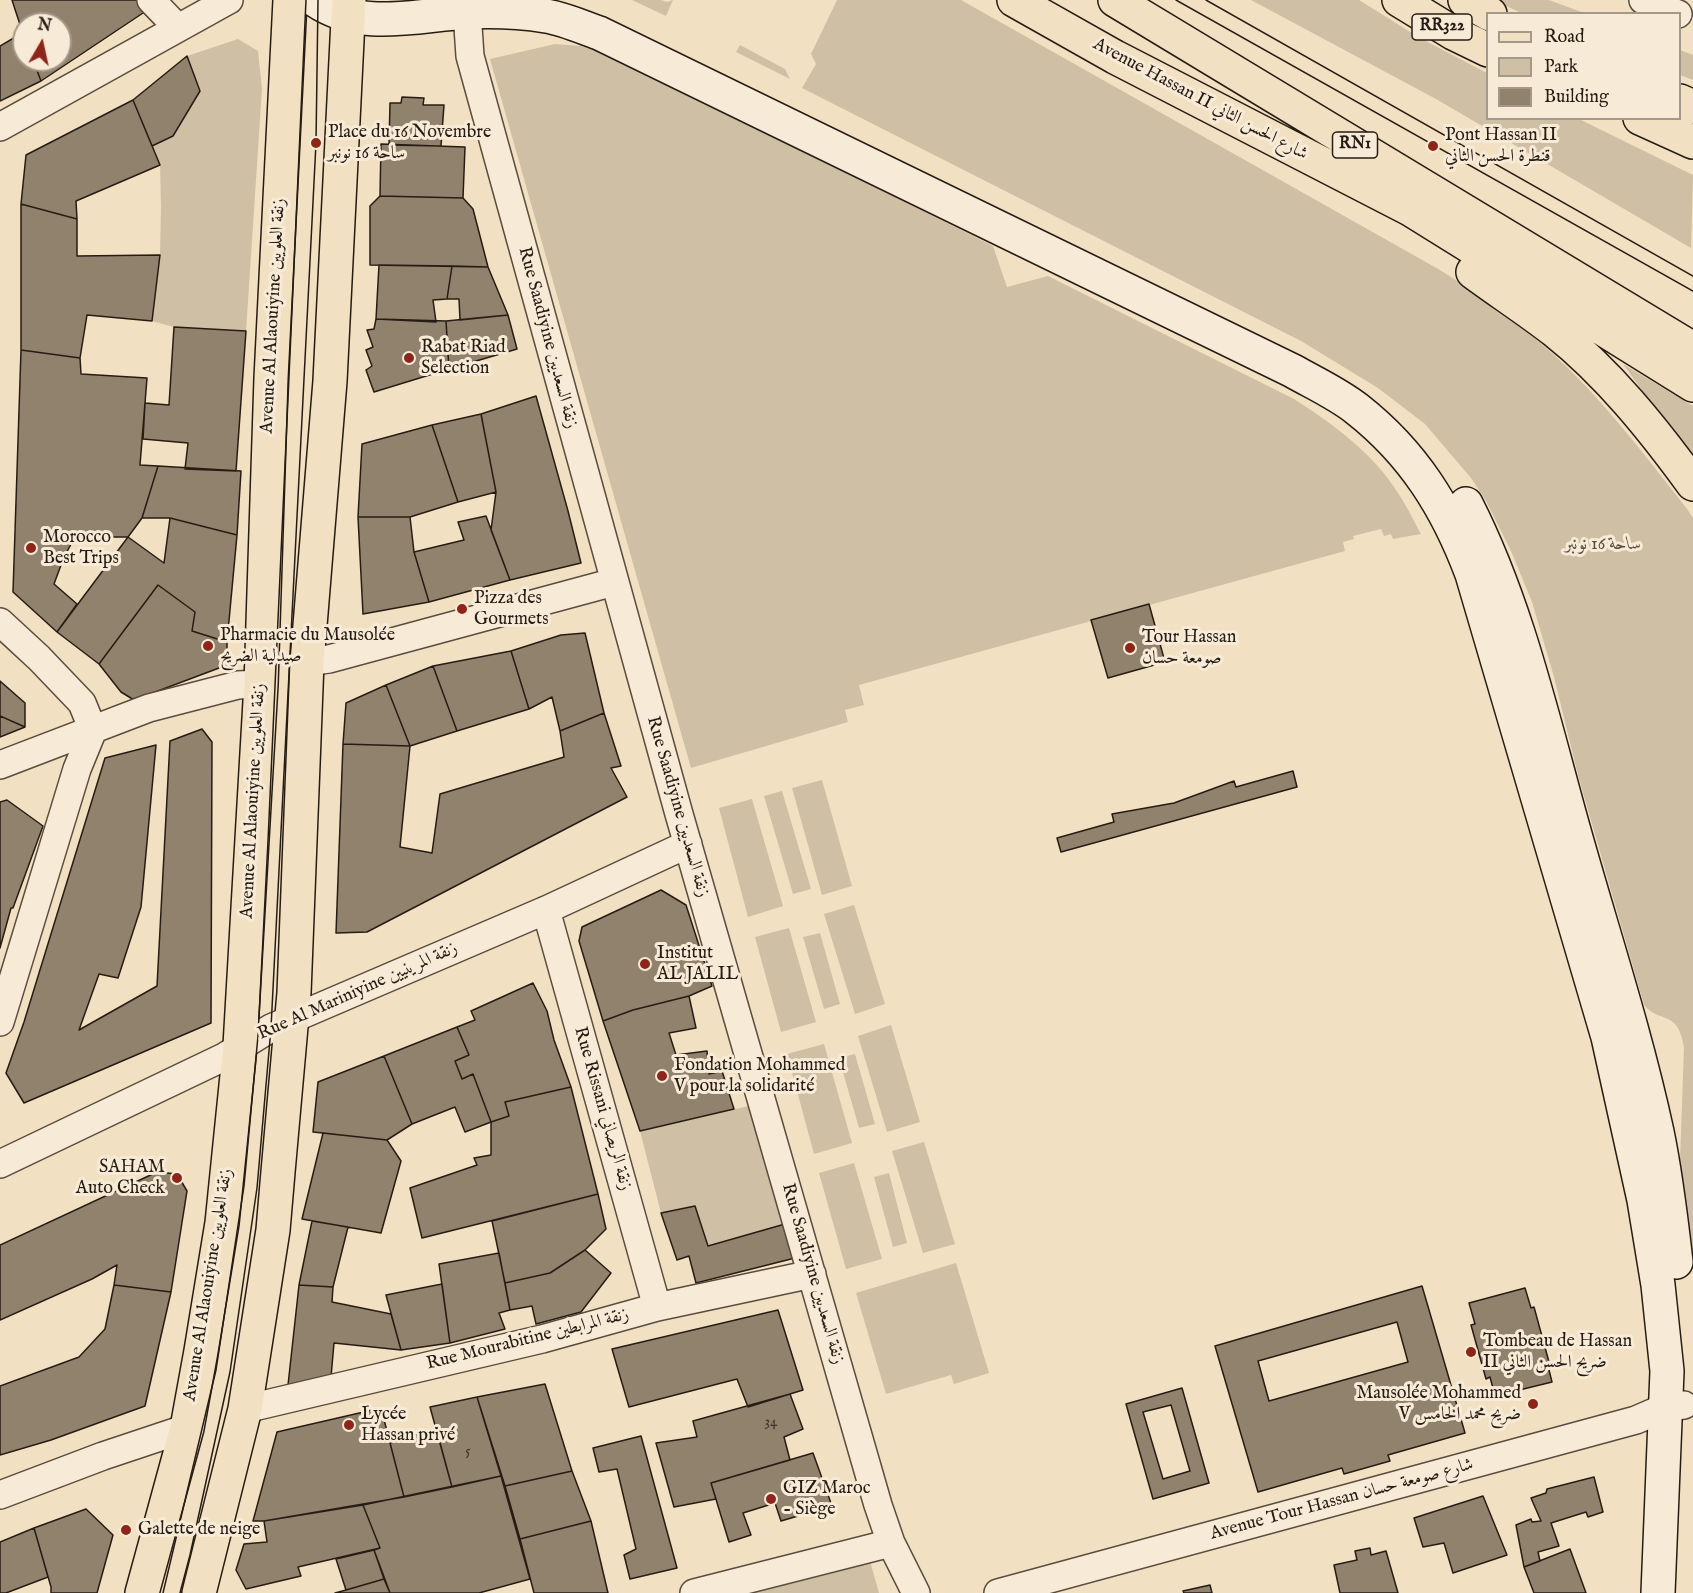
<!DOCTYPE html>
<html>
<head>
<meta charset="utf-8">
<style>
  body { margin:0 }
  #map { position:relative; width:1693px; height:1593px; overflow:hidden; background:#f2e0c2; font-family:"IM FELL English",serif }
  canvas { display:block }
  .legend { position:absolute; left:1486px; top:12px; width:195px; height:108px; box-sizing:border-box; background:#f7ebd7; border:2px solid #a49889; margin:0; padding:8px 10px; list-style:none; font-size:18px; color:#271c13 }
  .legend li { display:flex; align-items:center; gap:12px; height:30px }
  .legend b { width:30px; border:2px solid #a49889 }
  .north { position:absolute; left:12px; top:12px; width:60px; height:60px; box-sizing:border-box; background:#f7ebd7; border:2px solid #a49889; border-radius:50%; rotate:9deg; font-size:16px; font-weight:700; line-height:24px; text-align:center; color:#271c13 }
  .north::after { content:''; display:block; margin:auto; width:21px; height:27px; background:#8f2418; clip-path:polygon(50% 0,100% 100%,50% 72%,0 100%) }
</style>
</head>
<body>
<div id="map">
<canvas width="1693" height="1593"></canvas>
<ul class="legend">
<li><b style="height:8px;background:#f2e0c2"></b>Road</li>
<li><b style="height:16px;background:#cfbfa4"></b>Park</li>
<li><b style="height:16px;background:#91826e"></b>Building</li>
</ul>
<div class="north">N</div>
</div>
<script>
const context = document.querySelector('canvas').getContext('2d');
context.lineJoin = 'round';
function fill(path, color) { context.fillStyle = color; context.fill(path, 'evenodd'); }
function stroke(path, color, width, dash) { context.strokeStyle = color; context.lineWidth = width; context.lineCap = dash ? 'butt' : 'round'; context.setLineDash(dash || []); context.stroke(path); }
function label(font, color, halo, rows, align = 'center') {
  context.font = font + ' "IM FELL English",Amiri,serif'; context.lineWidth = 6; context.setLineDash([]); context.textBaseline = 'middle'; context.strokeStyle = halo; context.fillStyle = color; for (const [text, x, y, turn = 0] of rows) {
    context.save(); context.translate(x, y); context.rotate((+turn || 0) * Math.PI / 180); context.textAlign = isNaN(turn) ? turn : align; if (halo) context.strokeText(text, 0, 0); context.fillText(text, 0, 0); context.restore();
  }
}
fill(new Path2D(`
  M632 0H661L667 2 673 0 666 16Z
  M837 0H961L1440 270C1487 300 1532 332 1571 371 1614 414 1650 462 1687 509L1693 518V1270L1680 1161 1684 1047C1678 1009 1660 1024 1644 1005L1578 775 1554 677 1532 602 1511 551 1486 501 1471 478 1425 424 1378 388 1301 341 802 88 816 64 811 54Z
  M1251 0H1359L1420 38 1487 73 1488 118 1579 119 1693 175 1691 248 1436 99Z
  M1494 0H1549L1584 13H1521Z
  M238 39 258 51 262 89 246 331 174 327 152 321 160 255 161 207 160 165 152 146 173 136 200 91 187 56Z
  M555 44 581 46 612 55 993 246 1007 287 1048 276 1294 399C1333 424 1373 453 1398 493 1407 506 1413 520 1421 534L1393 539 1391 534 1384 536 1381 529 1353 536 1354 539 1343 542 1345 551 859 685 864 705 845 710 848 722 691 768 490 59Z
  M740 45 785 69 790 79 736 52Z
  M1680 50 1693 55V80L1680 75Z
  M1623 364 1693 406V461Z
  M822 780 852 886 822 895 792 788Z
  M782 791 811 889 793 894 764 796Z
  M752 799 783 906 748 917 719 808Z
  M854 905 885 1004 855 1014 824 914Z
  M789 928 816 1022 781 1032 755 937Z
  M820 933 840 1004 824 1009 803 937Z
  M891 1025 920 1122 887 1132 858 1036Z
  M824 1044 852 1143 814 1154 787 1054Z
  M855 1054 875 1124 859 1128 839 1058Z
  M753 1105 785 1224 708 1246 695 1206 661 1213 640 1131Z
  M924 1142 955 1244 923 1253 892 1151Z
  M854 1163 882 1259 846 1269 819 1173Z
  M889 1173 907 1243 893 1247 874 1177Z
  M956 1263 989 1373 954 1384 951 1375 886 1394 856 1293Z
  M868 1554 879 1593H731Z`), '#cfbfa4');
const building = new Path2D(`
  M12 0H143L149 9 41 81 33 60H60V24H24V37Z
  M22 33 24 60H33L41 81 0 101V46Z
  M187 56 200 91 173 136 152 146 133 100Z
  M402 97 424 98 423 105H444L441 146 389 145 390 103H401Z
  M133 100 160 165 76 201 77 219 21 204 26 155Z
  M381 144 465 147 463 198 380 196Z
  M380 196 463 198 473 209 488 267 370 265V206Z
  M21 204 77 219V256L160 255 152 321 87 315 80 358 21 350Z
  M379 265 452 266 447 299 433 300 436 322 376 319Z
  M452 266 488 267 508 315 460 320 459 299H447Z
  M508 315 517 349 449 369 446 321Z
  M376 319 446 321 449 369 374 392 366 370 372 366 366 350 373 347 367 330 374 329Z
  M174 327 246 331 236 471 185 469 188 443 143 439 145 403 169 405Z
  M21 350 80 358 81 374 147 378 140 465 158 466 142 518 128 537H75L64 557 54 584 77 604 57 632 13 592Z
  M536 396 568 511 581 563 510 580 491 530 496 492 481 414Z
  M481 414 496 492 458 502 432 425Z
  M432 425 458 502 410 517H358L362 444Z
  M158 466 241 471 237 535 170 518H142Z
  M486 516 510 580 429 602 414 552 464 540 458 522Z
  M358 517H410L414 552 429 602 363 614Z
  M170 518 237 535 227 642 192 631 195 612 158 585 99 664 57 632 128 537 164 563Z
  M158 585 195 612 192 631 227 642V665L134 700 121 692 99 664Z
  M1149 604 1165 662 1108 678 1091 620Z
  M585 633 604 713 560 731 552 697 529 709 511 651 561 635Z
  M511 651 529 709 457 731 433 666Z
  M433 666 457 731 410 746 386 685Z
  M0 681 25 703V727L0 716Z
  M386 685 410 746 343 744 346 703Z
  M604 713 621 766 611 768 627 797 367 932 336 933 343 744 410 746 400 847 432 853 440 794 564 757 560 731Z
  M0 716 25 727 0 737Z
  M202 729 212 742 211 1023 24 1103 6 1073 24 1022 105 758 156 745 141 907 118 978 99 974 79 1030 157 986 170 741Z
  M1293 771 1297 787 1061 852 1057 838 1114 822 1112 814 1174 803 1234 781 1236 787Z
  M7 800 43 826 13 908H11L0 948V802Z
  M661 890 686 905 712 986 689 996 633 1010 603 1021 579 941 582 927Z
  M533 983 547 1011 554 1040 571 1087 505 1102 509 1116 491 1122 473 1074 462 1079 455 1061 469 1055 457 1027 475 1020 471 1011Z
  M689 996 696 1028 669 1033 676 1055 707 1051 709 1074 722 1071 734 1109 640 1131 603 1021 633 1010Z
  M457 1027 469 1055 455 1061 462 1079 473 1074 491 1122 465 1132 455 1107 412 1124 384 1056Z
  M384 1056 412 1124 387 1140 313 1132 318 1082Z
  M571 1087 598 1194 422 1238 410 1188 477 1165 474 1158 491 1155V1122L509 1116 505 1102Z
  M323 1133 387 1140 401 1161 381 1233 302 1219Z
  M157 1172 177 1174 187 1191 171 1292 114 1285 117 1265 92 1279 0 1320V1245Z
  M598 1194 606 1229 585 1250 550 1273 505 1283 492 1221Z
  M695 1206 708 1246 785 1224 795 1258 696 1283 689 1256 677 1260 661 1213Z
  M312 1221 348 1227 333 1287 299 1285Z
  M585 1250 611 1273 581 1312 536 1324 532 1306 510 1310 505 1283 550 1273Z
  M499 1253 510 1310 499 1313 505 1329 450 1343 439 1264Z
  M442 1284 450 1343 401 1350 386 1295Z
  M114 1285 171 1292 145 1406 51 1440 0 1455V1386L79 1357 105 1329Z
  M299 1285 333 1287 332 1302 391 1314 401 1350 334 1343 331 1377 288 1385Z
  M1422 1286 1465 1433 1388 1455 1390 1461 1344 1474 1342 1468 1258 1492 1215 1346ZM1397 1322 1408 1362 1269 1401 1258 1361Z
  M1525 1288 1531 1308 1534 1307 1549 1362H1547L1552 1382 1495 1396 1490 1377 1486 1379 1471 1325 1475 1324 1469 1303Z
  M778 1310 803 1390 748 1407 737 1379 629 1407 612 1349Z
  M545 1384 572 1471 505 1486 477 1397Z
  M1182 1388 1209 1483 1153 1499 1126 1404ZM1171 1405 1190 1471 1163 1479 1143 1412Z
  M790 1394 803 1429 784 1437 790 1460 711 1483 716 1499 674 1507 656 1443 697 1437 693 1421Z
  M477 1397 501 1476 452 1487 430 1407Z
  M381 1408 404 1497 264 1521H253L277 1432Z
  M436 1428 452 1487 404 1497 390 1443Z
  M641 1436 677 1568 630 1579 624 1555 636 1549 617 1469 599 1472 593 1448Z
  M813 1453 832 1506 781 1521 775 1503 743 1513 751 1535 729 1542 711 1483Z
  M572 1471 591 1521 520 1539 505 1486Z
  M501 1476 530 1579 479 1593H390L374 1550 380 1548 363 1505Z
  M1594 1477 1603 1512 1588 1517 1586 1512 1551 1523 1559 1546 1538 1552 1540 1561 1524 1567 1516 1525 1531 1519 1532 1522 1541 1521 1531 1498 1546 1493 1547 1489Z
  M1483 1496 1507 1555 1453 1573 1444 1543 1423 1547 1414 1518Z
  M363 1505 380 1548 298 1567 301 1576 246 1589 236 1570 244 1544 267 1542 264 1521Z
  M86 1509 113 1535 97 1593H51V1587L34 1528Z
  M591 1521 608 1593H534L520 1539Z
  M34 1528 48 1577 6 1593H0V1542Z
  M1370 1548 1371 1555 1386 1551 1398 1593H1340L1334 1565 1357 1560 1355 1551Z
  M1570 1549 1586 1593H1534L1524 1567Z
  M374 1550 384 1579 346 1590 336 1559Z
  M384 1579 390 1593H335L346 1590Z
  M1210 1585 1212 1593H1184L1183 1591Z`);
fill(building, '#91826e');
stroke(building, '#271c13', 1.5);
const street = new Path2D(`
  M151 0 178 28
  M1643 0 1678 14
  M467 12 470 56 679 814 878 1505 891 1543 916 1593
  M0 127 229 0
  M0 622 39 658 82 703 93 730 77 769 0 1022
  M307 662 329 659 614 582
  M0 765 149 708 238 685 261 684
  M546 910 657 1307
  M0 1164 224 1057 271 1028 546 910 688 844
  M245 1409 542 1339 657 1307 812 1274
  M0 1495 103 1456 187 1428
  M694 1593 891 1543
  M998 1593 1636 1420 1666 1407 1684 1405`);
const secondary = new Path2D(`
  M315 0C362 32 416 15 468 12 493 11 521 12 546 16 564 19 582 27 599 33L1293 371C1314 383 1338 394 1357 409 1413 453 1447 507 1472 574L1608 1037 1644 1200 1658 1285 1667 1371 1658 1593
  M1466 504C1518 606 1543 721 1574 831 1602 931 1635 1030 1657 1132 1666 1175 1671 1218 1676 1262`);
const primary = new Path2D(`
  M1399 0 1453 33 1488 50
  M1465 0 1490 14
  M1680 101 1693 107
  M1640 118 1693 142
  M142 1593 187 1428 201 1351 222 1223 240 1046 261 684 271 378 290 0
  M199 1593 245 1409 273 1230 278 1172 294 993 307 662 330 381 349 0`);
const highway = new Path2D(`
  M1014 0 1115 57 1410 209 1693 385
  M1115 0 1693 349
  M1473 272C1500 292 1528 310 1555 331 1608 373 1653 429 1693 484`);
stroke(street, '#5a4d3f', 30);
stroke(secondary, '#271c13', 36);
stroke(primary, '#271c13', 36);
stroke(highway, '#271c13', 36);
stroke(street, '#f7ebd7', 27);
stroke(secondary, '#f7ebd7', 33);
stroke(primary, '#f2e0c2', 33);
stroke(highway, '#f2e0c2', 33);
stroke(new Path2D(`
  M1176 0 1693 291
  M1206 0 1693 276
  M163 1593 216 1370 244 1186 252 1100 258 1036 268 841 306 0
  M180 1593 190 1555 230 1372 257 1188 271 1028 316 143 318 0`), '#271c13', 1.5);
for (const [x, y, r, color] of [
  [316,143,6,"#8f2418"],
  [1433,146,6,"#8f2418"],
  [409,358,6,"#8f2418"],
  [31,548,6,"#8f2418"],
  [462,609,6,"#8f2418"],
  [208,646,6,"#8f2418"],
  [1130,648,6,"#8f2418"],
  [645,964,6,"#8f2418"],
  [662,1076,6,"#8f2418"],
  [177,1178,6,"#8f2418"],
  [1471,1352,6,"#8f2418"],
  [1533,1404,6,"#8f2418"],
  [349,1425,6,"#8f2418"],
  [771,1499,6,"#8f2418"],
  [126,1530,6,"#8f2418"]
]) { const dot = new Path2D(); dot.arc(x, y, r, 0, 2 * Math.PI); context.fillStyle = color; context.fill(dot); stroke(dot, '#f7ebd7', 2); }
label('15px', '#42362a', null, [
  ["34",771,1423],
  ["5",468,1452]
]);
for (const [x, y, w] of [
  [1442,27,60],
  [1355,145,45]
]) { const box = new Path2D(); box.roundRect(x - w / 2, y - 13, w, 26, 4.5); context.fillStyle = '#f7ebd7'; context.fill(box); stroke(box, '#271c13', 1.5); }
label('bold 16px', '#271c13', null, [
  ["RR322",1442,27],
  ["RN1",1355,145]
]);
label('18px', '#271c13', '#f7ebd7', [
  ["Avenue Hassan II شارع الحسن الثاني",1200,100,28],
  ["Avenue Al Alaouiyine زنقة العلويين",274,316,-87],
  ["Rue Saadiyine زنقة السعديين",547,338,75],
  ["Avenue Al Alaouiyine زنقة العلويين",254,801,-87],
  ["Rue Saadiyine زنقة السعديين",677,807,74],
  ["Rue Al Mariniyine زنقة المرينيين",358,992,-24],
  ["Rue Rissani زنقة الريصاني",602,1109,74],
  ["Rue Saadiyine زنقة السعديين",812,1274,74],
  ["Avenue Al Alaouiyine زنقة العلويين",209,1285,-81],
  ["Rue Mourabitine زنقة المرابطين",528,1340,-14],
  ["Avenue Tour Hassan شارع صومعة حسان",1342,1500,-15]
]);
label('18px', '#271c13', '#f7ebd7', [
  ["Place du 16 Novembre",328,133],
  ["ساحة 16 نونبر",328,154],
  ["Pont Hassan II",1445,136],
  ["قنطرة الحسن الثاني",1445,157],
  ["Rabat Riad",421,348],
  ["Selection",421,369],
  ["Morocco",43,538],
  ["Best Trips",43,559],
  ["Pizza des",474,599],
  ["Gourmets",474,620],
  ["Pharmacie du Mausolée",220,636],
  ["صيدلية الضريح",220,657],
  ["Tour Hassan",1142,638],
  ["صومعة حسان",1142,659],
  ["Institut",657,954],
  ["AL JALIL",657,975],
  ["Fondation Mohammed",674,1066],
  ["V pour la solidarité",674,1087],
  ["SAHAM",165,1168,"right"],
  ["Auto Check",165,1189,"right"],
  ["Tombeau de Hassan",1483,1342],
  ["II ضريح الحسن الثاني",1483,1363],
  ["Mausolée Mohammed",1521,1394,"right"],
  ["V ضريح محمد الخامس",1521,1415,"right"],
  ["Lycée",361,1415],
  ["Hassan privé",361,1436],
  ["GIZ Maroc",783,1489],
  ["- Siège",783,1510],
  ["Galette de neige",138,1530]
], 'left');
label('italic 18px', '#594d3e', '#f7ebd7', [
  ["ساحة 16 نونبر",1603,545]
]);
</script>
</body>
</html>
